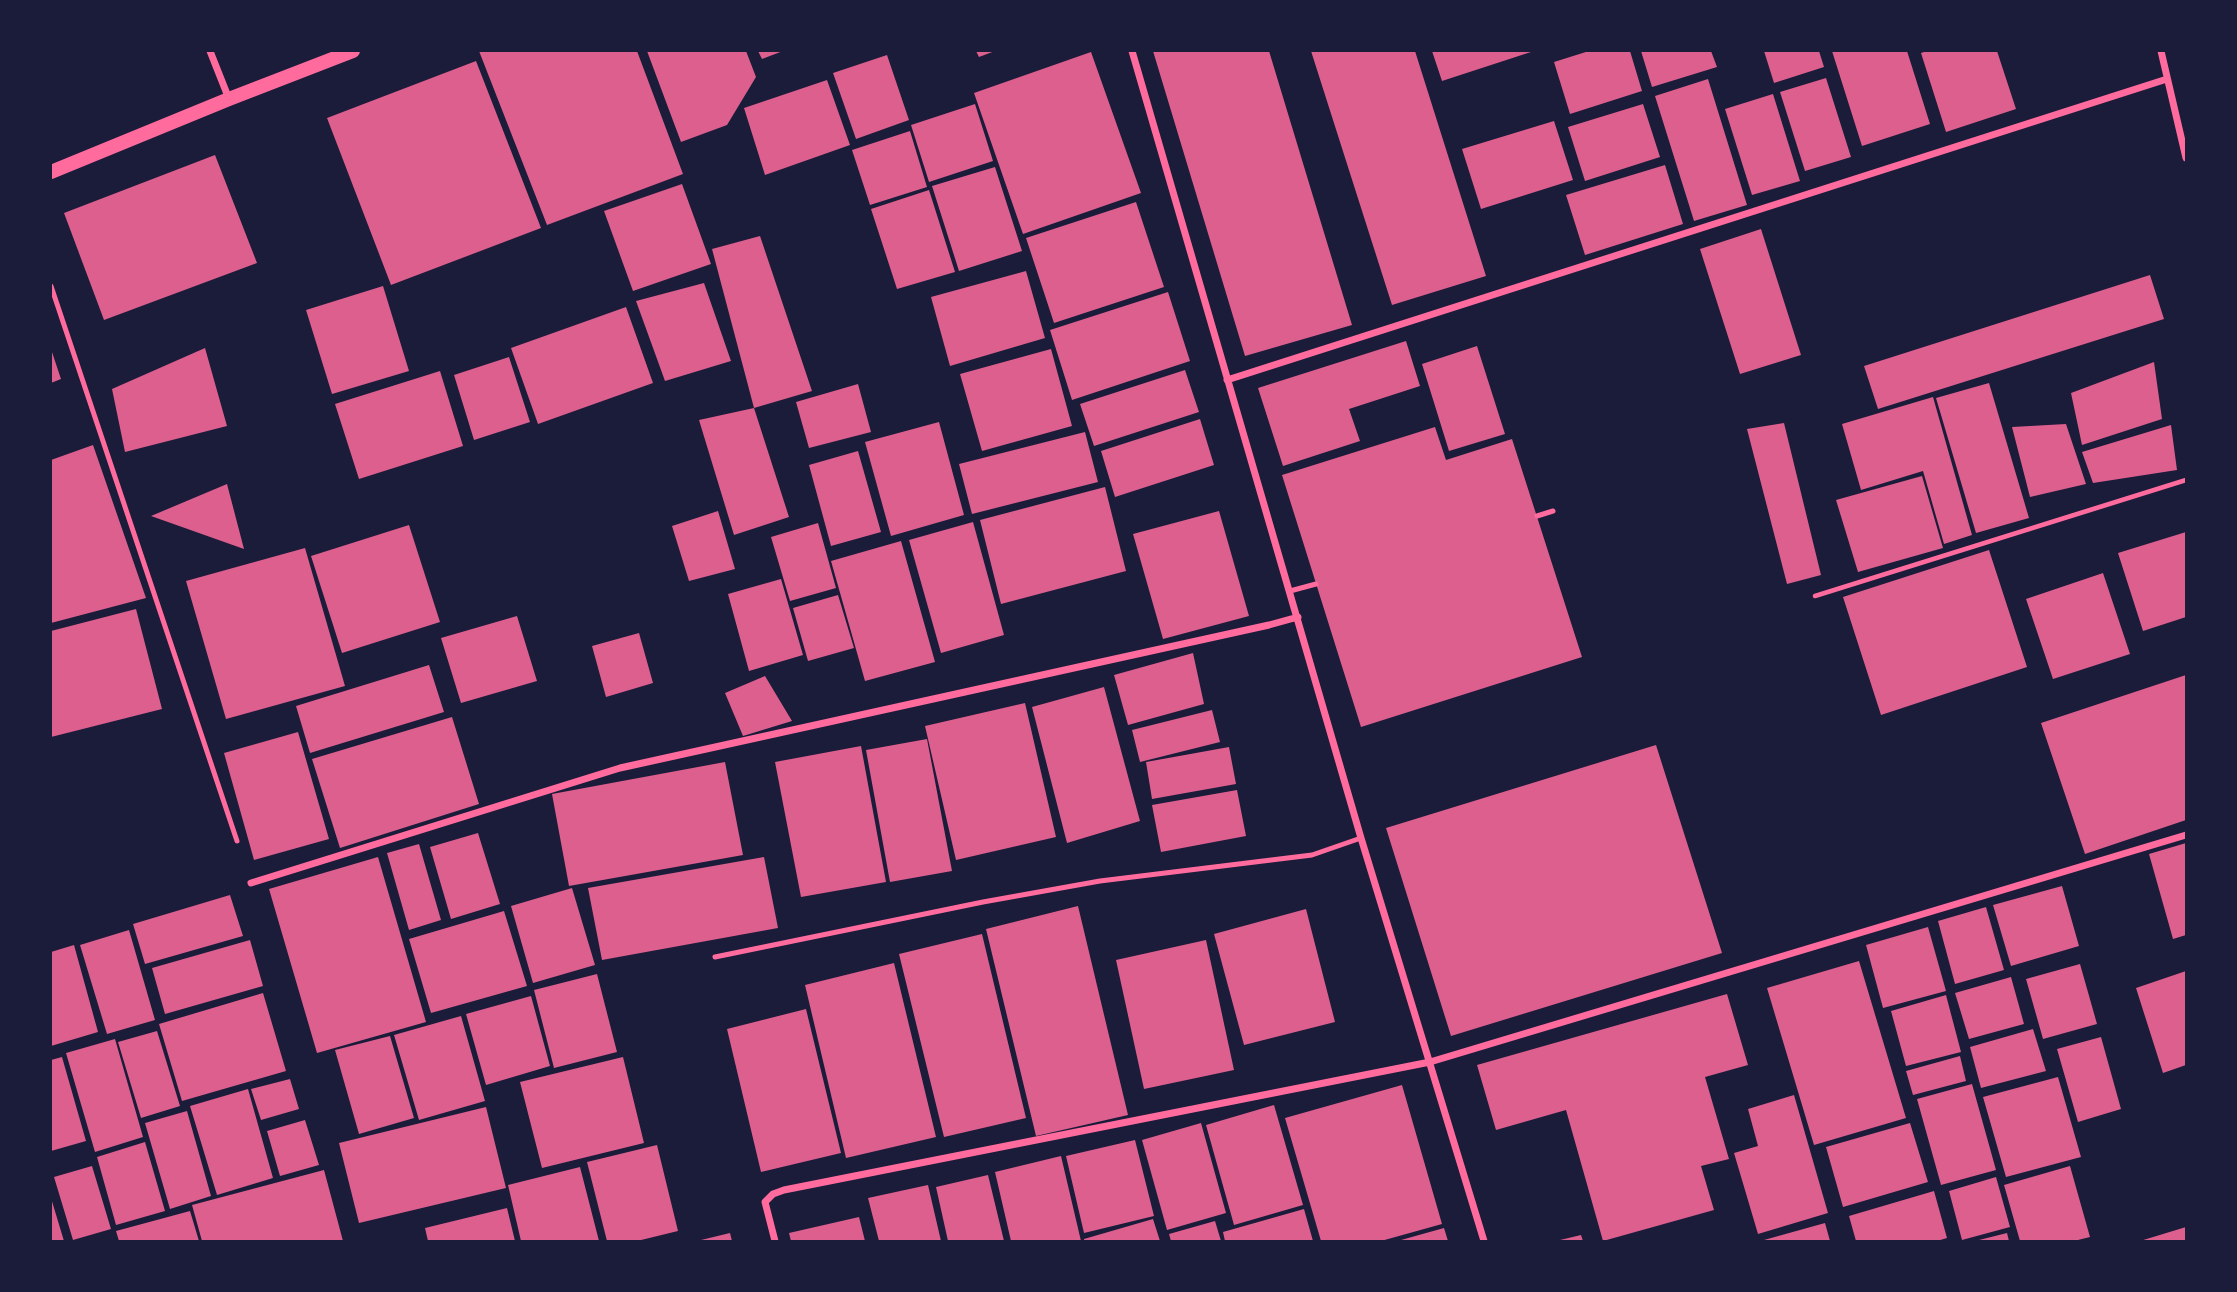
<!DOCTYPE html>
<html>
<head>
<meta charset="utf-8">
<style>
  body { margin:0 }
  #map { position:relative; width:2237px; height:1292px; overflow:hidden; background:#1b1b3a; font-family:Barlow,sans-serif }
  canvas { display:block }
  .frame { position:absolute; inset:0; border:52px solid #1b1b3a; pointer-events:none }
</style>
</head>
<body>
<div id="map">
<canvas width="2237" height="1292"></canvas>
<div class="frame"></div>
</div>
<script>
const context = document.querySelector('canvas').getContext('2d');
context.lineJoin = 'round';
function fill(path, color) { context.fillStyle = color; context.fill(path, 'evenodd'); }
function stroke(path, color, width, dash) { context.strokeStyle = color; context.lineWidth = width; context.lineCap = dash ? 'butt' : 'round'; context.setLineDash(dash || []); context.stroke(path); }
fill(new Path2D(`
  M479 51H637L683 174 547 225Z
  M647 51H746L756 77 727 125 681 142Z
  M758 51H783L762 59Z
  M976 51H995L979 57Z
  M1153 51H1269L1352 325 1245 356Z
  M1311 51H1415L1486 276 1392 305Z
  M1432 51H1534L1442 81Z
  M1589 51H1630L1642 91 1570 114 1554 62Z
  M1641 51H1711L1717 67 1652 87Z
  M1764 51H1819L1824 67 1774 83Z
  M1832 51H1907L1930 124 1862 146Z
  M1927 51H1997L2016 109 1946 132 1921 53Z
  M1091 52 1141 193 1023 234 974 93Z
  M887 55 909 120 856 139 833 73Z
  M476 61 541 228 391 285 327 118Z
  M1826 78 1851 157 1805 171 1780 92Z
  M1708 79 1747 205 1694 221 1655 96Z
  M827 80 850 145 765 175 744 108Z
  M1773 94 1800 181 1752 195 1725 109Z
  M975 104 993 161 929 182 911 125Z
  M1643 104 1660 157 1585 181 1568 127Z
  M1554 121 1573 180 1481 209 1462 149Z
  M910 131 927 187 870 205 852 150Z
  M215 155 257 263 104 320 64 213Z
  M1665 165 1683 224 1585 255 1566 195Z
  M995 167 1022 251 959 271 932 186Z
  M682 184 711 264 633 291 604 211Z
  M929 190 955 272 897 289 871 209Z
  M1136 202 1164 287 1054 323 1026 238Z
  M1761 229 1801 355 1740 374 1700 249Z
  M760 236 812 391 754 408 789 517 734 535 699 420 754 408 712 249Z
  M1026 271 1045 338 950 366 931 297Z
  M2150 275 2164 319 1878 409 1864 366Z
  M704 283 731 361 665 381 636 301Z
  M383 286 409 371 332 394 306 310Z
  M1168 292 1190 361 1072 400 1050 330Z
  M626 307 653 383 538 424 511 348Z
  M1406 341 1420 386 1349 409 1360 441 1283 466 1258 388Z
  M1477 346 1505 434 1449 451 1422 364Z
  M205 348 227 426 125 452 112 389Z
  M51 349 61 379 51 383Z
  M1051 349 1072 426 982 451 960 374Z
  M509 357 530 422 474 440 454 375Z
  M2154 362 2162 419 2082 445 2071 393Z
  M1185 370 1199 412 1094 446 1080 404Z
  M440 371 463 446 359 479 335 404Z
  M1989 383 2029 518 1976 533 1936 398Z
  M858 384 871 432 809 448 796 402Z
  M1933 397 1972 535 1944 544 1923 471 1861 490 1842 424Z
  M1200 419 1214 465 1115 497 1101 451Z
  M939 422 964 515 891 536 865 442Z
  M1784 423 1821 575 1787 584 1747 429Z
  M2066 424 2086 484 2030 497 2012 427Z
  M2171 425 2177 470 2093 483 2082 452Z
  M1435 427 1446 460 1512 439 1582 657 1361 727 1282 475Z
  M1085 432 1098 482 972 514 959 464Z
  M93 445 146 598 51 623V460Z
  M858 451 881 532 831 546 809 465Z
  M1922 476 1943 548 1858 572 1836 500Z
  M227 484 244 549 151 516Z
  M1105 487 1126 571 1001 604 980 520Z
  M718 511 735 569 689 581 672 526Z
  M1219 511 1249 616 1163 639 1133 534Z
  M973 522 1004 635 941 653 909 540Z
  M818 523 836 588 790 601 771 537Z
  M409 525 440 622 342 653 311 556Z
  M2186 532V617L2143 631 2118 553Z
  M901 541 935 662 865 681 831 561Z
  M305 548 345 686 226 719 186 581Z
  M1989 550 2027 667 1881 715 1843 597Z
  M2103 573 2130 654 2053 679 2026 599Z
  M781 579 803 655 749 671 728 594Z
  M838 595 854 648 808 661 793 608Z
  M136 609 162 709 51 737V631Z
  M517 616 537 681 461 703 441 638Z
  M639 633 653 683 606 697 592 646Z
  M1193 653 1204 704 1128 725 1114 675Z
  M429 665 444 712 310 753 296 706Z
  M2186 675V820L2085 854 2041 723Z
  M765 676 792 721 743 736 725 693Z
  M1104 687 1140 821 1067 843 1032 707Z
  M1025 703 1056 837 956 860 925 726Z
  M1212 710 1220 742 1140 762 1132 730Z
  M452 717 479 804 340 848 312 759Z
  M298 732 329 839 254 860 224 753Z
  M927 739 952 871 890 882 866 750Z
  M1656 745 1722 953 1451 1036 1386 828Z
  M861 746 886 882 801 897 775 762Z
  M1229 747 1236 784 1152 799 1146 762Z
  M725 762 743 855 569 886 552 794Z
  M1237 790 1246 836 1161 852 1152 805Z
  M478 833 500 904 451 919 430 847Z
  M2186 843V935L2173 939 2149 854Z
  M419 844 441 920 409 930 387 853Z
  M378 857 426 1022 317 1053 269 889Z
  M764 857 778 928 602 960 588 888Z
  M2062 886 2079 946 2011 966 1993 905Z
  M572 888 595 965 533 983 511 906Z
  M230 895 243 936 145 964 133 924Z
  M1078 906 1128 1115 1036 1136 986 929Z
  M1986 907 2004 970 1955 984 1938 921Z
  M1306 909 1335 1022 1244 1045 1214 934Z
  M504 911 527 986 431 1013 409 939Z
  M1928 927 1946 991 1883 1008 1866 945Z
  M129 930 155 1020 107 1034 80 945Z
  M982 934 1026 1118 944 1137 899 954Z
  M250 940 263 986 165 1014 152 968Z
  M1206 940 1234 1070 1144 1089 1116 960Z
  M74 945 98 1032 51 1046V952Z
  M1859 961 1906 1118 1814 1145 1767 988Z
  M894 963 936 1137 846 1158 805 985Z
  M2080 964 2097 1024 2043 1039 2026 979Z
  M2186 971V1065L2163 1073 2136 988Z
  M597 974 617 1052 554 1068 534 990Z
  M2011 977 2024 1024 1969 1039 1955 993Z
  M263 993 286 1071 182 1101 159 1024Z
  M1727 994 1748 1065 1705 1077 1729 1159 1701 1166 1714 1210 1603 1241 1566 1110 1496 1130 1477 1065Z
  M1946 995 1961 1052 1906 1066 1891 1011Z
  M531 996 550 1066 486 1085 466 1014Z
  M806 1009 841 1153 761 1172 727 1029Z
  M461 1016 485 1101 419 1120 394 1035Z
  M2033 1029 2046 1071 1981 1088 1970 1047Z
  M157 1031 180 1106 141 1118 118 1042Z
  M390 1036 414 1118 359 1134 335 1050Z
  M2101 1037 2121 1109 2078 1122 2057 1049Z
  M115 1039 143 1137 95 1152 66 1053Z
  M1960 1056 1966 1081 1913 1095 1906 1071Z
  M62 1057 86 1141 51 1151V1060Z
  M623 1057 644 1143 542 1168 520 1082Z
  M2058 1077 2081 1157 2006 1177 1983 1097Z
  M290 1079 299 1109 261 1120 251 1089Z
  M1972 1084 1996 1170 1941 1185 1917 1099Z
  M1402 1085 1442 1224 1381 1241H1321L1285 1118Z
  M248 1089 273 1178 217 1195 190 1106Z
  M1794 1095 1828 1213 1758 1234 1734 1153 1758 1146 1748 1109Z
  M1274 1105 1303 1205 1234 1225 1206 1125Z
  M486 1107 506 1188 359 1223 339 1143Z
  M187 1111 211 1196 170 1209 145 1123Z
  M305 1120 319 1165 280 1176 267 1131Z
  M1201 1123 1226 1213 1167 1230 1142 1140Z
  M1910 1123 1928 1182 1843 1207 1826 1147Z
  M1135 1140 1154 1216 1084 1233 1066 1156Z
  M145 1142 165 1211 116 1225 97 1157Z
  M657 1145 678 1231 637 1241H607L587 1162Z
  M1061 1156 1081 1241H1011L995 1172Z
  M92 1166 111 1229 73 1240 54 1177Z
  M2070 1166 2090 1237 2074 1241H2020L2004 1185Z
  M580 1167 599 1241H521L508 1185Z
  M324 1170 343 1241H202L192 1205Z
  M988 1175 1004 1241H948L936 1187Z
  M1996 1177 2010 1227 1962 1240 1949 1191Z
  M928 1185 941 1241H879L868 1198Z
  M1934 1191 1947 1238 1937 1241H1856L1849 1216Z
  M51 1198 64 1241H51Z
  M507 1208 515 1241H428L425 1228Z
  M1304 1209 1313 1241H1225L1223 1232Z
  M190 1211 199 1241H119L116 1231Z
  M859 1217 865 1241H791L789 1233Z
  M1153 1219 1160 1241H1084V1239Z
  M1215 1221 1221 1241H1171L1169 1234Z
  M1825 1223 1830 1241H1764V1240Z
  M2186 1227V1241H2140Z
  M1444 1228 1448 1241H1401V1240Z
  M730 1233 732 1241H701V1240Z
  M2007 1233 2009 1241H1979V1240Z
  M1581 1235 1583 1241H1560V1240Z`), '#dd5f8e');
stroke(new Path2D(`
  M1815 596 2186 480`), '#ff6b9d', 4.5);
stroke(new Path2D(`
  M51 286 237 841
  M1537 516 1553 511
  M1290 591 1316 584
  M715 957 983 902 1100 881 1312 855 1361 838`), '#ff6b9d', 5);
stroke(new Path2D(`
  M210 51 229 99
  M1132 51 1361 838 1484 1241
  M2161 51 2186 158
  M1227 380 2167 79
  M251 883 620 768 1269 625 1298 617
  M775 1241 765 1202 773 1194 784 1190 1430 1062 2186 835`), '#ff6b9d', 7);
stroke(new Path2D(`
  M51 172 229 99 353 51`), '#ff6b9d', 14);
</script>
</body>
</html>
